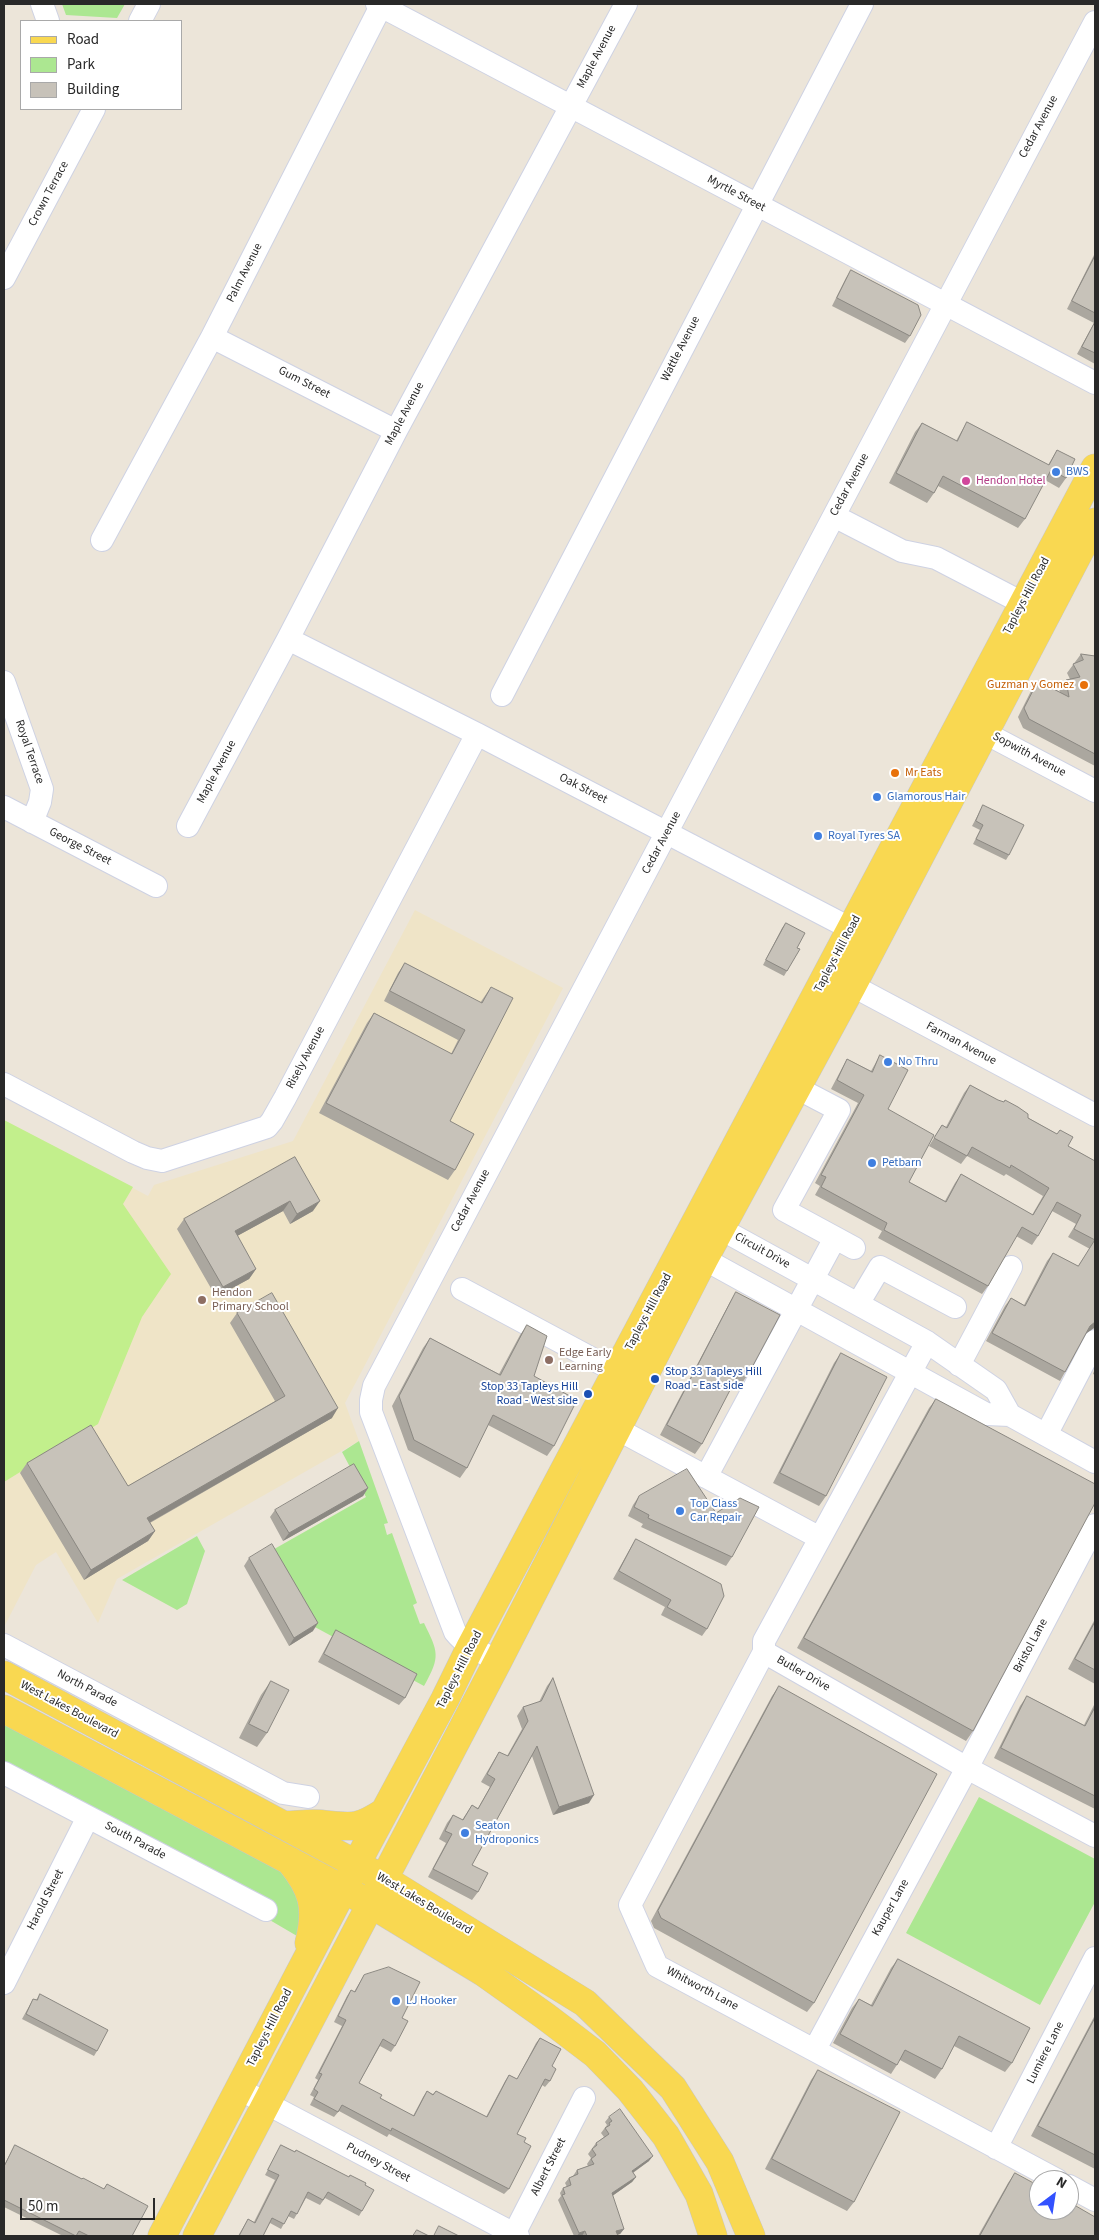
<!DOCTYPE html>
<html>
<head>
<meta charset="utf-8">
<style>
  body { margin:0 }
  #map { position:relative; width:1099px; height:2240px; overflow:hidden; background:#ece5d9; font-family:"Source Sans 3",sans-serif }
  canvas { display:block }
  .frame { position:absolute; inset:0; border:5px solid #292929; pointer-events:none }
  .legend { position:absolute; left:20px; top:20px; width:162px; height:90px; box-sizing:border-box; background:#fff; border:1px solid #a9a9a9; margin:0; padding:6px 9px; list-style:none; font-size:15px; color:#292929 }
  .legend li { display:flex; align-items:center; gap:10px; height:25px }
  .legend b { width:25px; border:1px solid #a9a9a9 }
  .north { position:absolute; left:1029px; top:2170px; width:50px; height:50px; box-sizing:border-box; background:#fff; border:1px solid #a9a9a9; border-radius:50%; rotate:31deg; font-size:14px; font-weight:700; line-height:20px; text-align:center; color:#292929 }
  .north::after { content:''; display:block; margin:auto; width:18px; height:22px; background:#3352ff; clip-path:polygon(50% 0,100% 100%,50% 72%,0 100%) }
  .scale { position:absolute; left:20px; top:2198px; width:135px; height:22px; box-sizing:border-box; border:2px solid #292929; border-top:0; padding-left:6px; font-size:15px; line-height:18px; white-space:nowrap; color:#292929; -webkit-text-stroke:4px #fff; paint-order:stroke }
</style>
</head>
<body>
<div id="map">
<canvas width="1099" height="2240"></canvas>
<div class="frame"></div>
<ul class="legend">
<li><b style="height:6px;background:#f9d851"></b>Road</li>
<li><b style="height:14px;background:#ace791"></b>Park</li>
<li><b style="height:14px;background:#c7c2b9"></b>Building</li>
</ul>
<div class="north">N</div>
<div class="scale">50 m</div>
</div>
<script>
const context = document.querySelector('canvas').getContext('2d');
context.lineJoin = 'round';
function fill(path, color) { context.fillStyle = color; context.fill(path, 'evenodd'); }
function stroke(path, color, width, dash) { context.strokeStyle = color; context.lineWidth = width; context.lineCap = dash ? 'butt' : 'round'; context.setLineDash(dash || []); context.stroke(path); }
function label(font, color, halo, rows, align = 'center') {
  context.font = font + ' "Source Sans 3",sans-serif'; context.lineWidth = 4; context.setLineDash([]); context.textBaseline = 'middle'; context.strokeStyle = halo; context.fillStyle = color; for (const [text, x, y, turn = 0] of rows) {
    context.save(); context.translate(x, y); context.rotate((+turn || 0) * Math.PI / 180); context.textAlign = isNaN(turn) ? turn : align; if (halo) context.strokeText(text, 0, 0); context.fillText(text, 0, 0); context.restore();
  }
}
fill(new Path2D(`
  M415 910 563 988 345 1403 359 1441 117 1579 98 1623 56 1552 36 1565 4 1627V1120L148 1196 154 1185 293 1141Z`), '#efe4c7');
fill(new Path2D(`
  M62 4H125L117 18 66 15Z
  M359 1441 388 1523 384 1524 387 1535 392 1533 417 1603 413 1605 420 1624 424 1623C438 1652 441 1656 424 1686L313 1626 269 1552 366 1497 342 1452Z
  M197 1536 205 1551 187 1604 177 1610 122 1580Z
  M4 1722 266 1859 292 1881 302 1913 297 1936 268 1919 276 1904 4 1761Z
  M979 1797 1095 1859V1902L1040 2005 906 1933Z`), '#ace791');
fill(new Path2D(`
  M4 1120 133 1187 123 1204 171 1274 142 1317 98 1424 4 1482Z`), '#c2ef8c');
const minor = new Path2D(`
  M42 4 48 21
  M377 4 1095 383
  M140 21 149 4
  M4 278 94 109
  M212 337 396 431
  M834 516 902 551 936 558 1038 611
  M102 540 212 337 382 4
  M288 639 477 734 865 936
  M4 682 42 789 40 802 32 822
  M502 695 862 4
  M970 725 1095 791
  M4 807 156 886
  M188 826 288 639 396 431 626 4
  M838 978 1095 1115
  M4 1084 133 1152 147 1158 162 1161 267 1127 272 1121 285 1098 477 734
  M797 1088 839 1110 784 1210 854 1248
  M462 1289 617 1372
  M858 1304 880 1267 955 1307
  M927 1342 764 1641V1652L967 1768 1095 1836
  M959 1365 1011 1267
  M1010 1415 996 1390 927 1342 721 1229 692 1232 704 1259 986 1414 1010 1415 1095 1462
  M617 1429 820 1538
  M1046 1435 1095 1341
  M706 1477 835 1238
  M4 1645 283 1793 308 1797
  M764 1652 630 1905 657 1966 1057 2180
  M498 1661C483 1653 466 1646 455 1632L371 1412V1400L374 1386 1095 22
  M4 1773 266 1910
  M4 1983 88 1817
  M815 2049 967 1768 1095 1525
  M239 2089 518 2236
  M996 2148 1095 1958
  M1069 2186 1095 2200
  M513 2236 584 2098`);
const major = new Path2D(`
  M4 1675 384 1879 585 2003 673 2088 720 2162 751 2236
  M4 1709 371 1904 483 1972 545 2016 595 2054 630 2090 666 2136 699 2194 713 2236
  M285 1825C296 1825 309 1823 321 1824 351 1827 357 1830 384 1812
  M290 1861C313 1889 318 1908 309 1943
  M162 2236 366 1846 445 1699 471 1646 1095 468
  M197 2236 498 1661 704 1259 852 986 1095 522`);
stroke(minor, '#ced2e3', 24);
stroke(major, '#c7c7c7', 29);
stroke(minor, '#fff', 22);
stroke(major, '#f9d851', 28);
fill(new Path2D(`
  M1095 253V364L1077 354 1094 323 1067 309Z
  M851 270 910 336 905 343 832 306 846 278Z
  M967 422 1048 465 1057 450 1066 478 1059 488 1045 480 1025 519 1018 528 938 486 934 493 927 503 889 483 915 432 922 423 956 441 961 432Z
  M1081 654 1095 656V766L1023 728 1018 717 1032 689 1038 681 1060 692 1059 689 1066 680 1070 679 1067 673Z
  M983 805 1009 855 1006 860 973 844 980 830 972 826 980 811Z
  M786 923 797 948 787 971 784 976 763 965 782 928Z
  M405 963 480 1003 491 987 450 1121 455 1170 448 1180 319 1113 367 1023 374 1013 451 1054 458 1040 384 1001 398 973Z
  M880 1055 888 1109 909 1182 945 1201 955 1183 961 1174 1032 1215 1043 1196 1006 1174 1004 1176 967 1156 961 1164 929 1146 942 1125 946 1127 964 1093 970 1085 1057 1134 1060 1130 1068 1146 1095 1161V1328H1094L1086 1333 1065 1372 1060 1381 986 1341 1005 1306 1011 1298 1024 1305 1047 1261 1053 1253 1078 1266 1090 1249 1068 1237 1076 1224 1052 1211 1038 1236 1032 1245 1016 1236 988 1286 982 1294 878 1238 882 1231 815 1195 820 1186 815 1183 858 1103 831 1089 842 1068 847 1059 871 1071 875 1064Z
  M295 1157 313 1211 290 1224 283 1211 237 1236 256 1269 249 1279 216 1297 177 1229 184 1219Z
  M736 1292 749 1373 742 1383 735 1380 702 1444 695 1454 660 1435 730 1302Z
  M237 1313 332 1418 150 1523 155 1531 148 1541 84 1580 20 1473 27 1463 128 1486 275 1401 230 1323Z
  M527 1325 534 1376 554 1446 547 1456 488 1425 467 1468 460 1478 408 1450 392 1406 423 1348 430 1338 499 1374 520 1335Z
  M841 1353 826 1496 819 1506 773 1483 834 1363Z
  M1095 1368V1375L1093 1374Z
  M936 1399 973 1731 966 1741 797 1648 929 1408Z
  M368 1488 363 1496 283 1541 270 1517 275 1510Z
  M639 1496 732 1557 726 1566 641 1527 643 1524 628 1516 633 1505Z
  M636 1539 707 1629 702 1636 661 1615 665 1607 613 1579 631 1547Z
  M249 1558 313 1631 289 1646 244 1566Z
  M1095 1619V1684L1068 1669Z
  M336 1630 405 1698 399 1705 318 1662 331 1638Z
  M553 1678 589 1803 553 1815 532 1756 472 1865 478 1892 472 1900 428 1877 446 1843 439 1839 447 1823 453 1815 462 1820 472 1805 478 1808 490 1787 481 1782 494 1760 499 1752 507 1756 522 1729 517 1716 523 1707 539 1702 547 1686Z
  M271 1681 267 1733 257 1747 239 1738 261 1695Z
  M779 1686 814 2003 807 2012 654 1928 651 1921 772 1696Z
  M1027 1696 1084 1725 1095 1703V1809L994 1758 1020 1706Z
  M898 1959 1012 2063 1005 2072 954 2046 942 2069 935 2079 900 2060 891 2074 833 2043 852 2008 859 1999 871 2005 891 1968Z
  M364 1975 402 2018 395 2046 391 2052 380 2046 359 2083 380 2098 413 2116 423 2097 427 2091 433 2094 436 2091 486 2117 505 2081 509 2075 517 2079 536 2043 540 2038 552 2066 550 2081 545 2087 542 2085 517 2134 524 2142 509 2189 504 2194 389 2134 387 2137 339 2111 334 2117 310 2105 314 2097 310 2095 318 2080 315 2078 342 2026 334 2022 347 1996 351 1990 354 1992Z
  M40 1994 97 2051 94 2056 22 2019 33 1999 36 2000Z
  M1095 2015V2169L1031 2136Z
  M818 2070 854 2202 847 2211 765 2169 811 2080Z
  M609 2117 649 2161 633 2173 636 2177 632 2182 612 2196 624 2229 620 2234 617 2235 618 2236H574L558 2200 561 2196 560 2193 563 2188 567 2187 565 2183 569 2178 573 2176 577 2170 588 2166 587 2164 591 2158 588 2154 596 2143 604 2137 601 2133 607 2125 605 2122Z
  M15 2145 82 2179 104 2189 107 2184 132 2236H63L4 2207V2165Z
  M281 2145 365 2185 362 2211 359 2216 325 2198 320 2205 306 2198 294 2219 288 2216 281 2229 270 2223 263 2236H238L248 2219 254 2222 275 2180 265 2175Z
  M1015 2173 1095 2236H978L1008 2183Z`), '#aba79f');
fill(new Path2D(`
  M290 1201 283 1211 228 1241 235 1231Z
  M320 1201 313 1211 290 1224 297 1214Z
  M256 1269 249 1279 216 1297 223 1287Z
  M1095 1322V1328H1094L1084 1335 1090 1326Z
  M338 1408 332 1418 140 1528 147 1518Z
  M368 1488 363 1496 283 1541 289 1533Z
  M155 1531 148 1541 84 1580 91 1570Z
  M318 1623 313 1631 289 1646 294 1638Z
  M594 1795 589 1803 553 1815 559 1807Z
  M653 2156 649 2161 628 2176 632 2171Z
  M636 2177 632 2182 608 2199 612 2193Z
  M624 2229 620 2234 613 2236 616 2231Z
  M585 2231 582 2236H577L579 2233Z`), '#8b8882');
const building = new Path2D(`
  M1095 256V313L1072 301Z
  M851 270 918 305 921 315 910 336 837 298Z
  M1095 322V353L1082 347Z
  M967 422 1049 465 1057 450 1075 459 1066 478 1051 470 1025 519 943 476 934 493 896 473 922 423 957 441Z
  M1081 654 1095 656V754L1029 719 1024 708 1038 681 1069 697 1066 680 1080 677 1073 664 1083 660Z
  M983 805 1024 825 1009 855 976 839 983 825 976 821Z
  M786 923 805 933 797 948 800 949 787 971 766 960Z
  M405 963 482 1003 491 987 513 998 450 1121 474 1134 455 1170 326 1103 374 1013 452 1054 465 1030 390 991Z
  M880 1055 908 1070 888 1109 934 1135 909 1182 946 1202 961 1174 1033 1215 1049 1188 1011 1165 1010 1168 972 1147 967 1156 934 1138 942 1125 947 1128 970 1085 998 1100 1004 1102 1005 1100 1018 1107 1028 1114V1118L1057 1134 1060 1130 1073 1137 1068 1146 1095 1161V1240L1074 1229 1081 1215 1057 1202 1038 1236 1022 1227 988 1286 884 1230 887 1223 821 1187 826 1177 821 1175 864 1095 837 1080 847 1059 872 1072Z
  M295 1157 320 1201 297 1214 290 1201 235 1231 256 1269 223 1287 184 1219Z
  M1095 1240V1322L1090 1326 1065 1372 992 1333 1011 1298 1025 1306 1053 1253 1078 1266Z
  M736 1292 780 1315 749 1373 741 1369 702 1444 667 1425Z
  M272 1293 338 1408 147 1518 155 1531 91 1570 27 1463 91 1425 128 1486 285 1396 237 1313Z
  M527 1325 547 1336 534 1376 577 1400 554 1446 493 1415 467 1468 414 1440 399 1396 430 1338 500 1375Z
  M841 1353 887 1377 826 1496 780 1473Z
  M936 1399 1095 1484V1503L973 1731 804 1638Z
  M354 1464 368 1488 289 1533 275 1510Z
  M687 1469 716 1513 740 1498 759 1507 732 1557 648 1518 649 1515 634 1507 639 1496Z
  M636 1539 721 1584 724 1596 707 1629 667 1607 671 1600 619 1571Z
  M272 1544 318 1623 294 1638 249 1558Z
  M1095 1622V1670L1075 1659Z
  M336 1630 417 1674 405 1698 324 1654Z
  M553 1678 594 1795 559 1807 537 1746 472 1865 488 1873 478 1892 433 1869 452 1834 445 1831 453 1815 463 1820 472 1805 478 1809 495 1779 487 1774 499 1752 508 1756 528 1721 523 1707 541 1701Z
  M271 1681 289 1690 267 1733 249 1724Z
  M779 1686 937 1774 814 2003 661 1918 658 1911Z
  M1027 1696 1085 1726 1095 1707V1796L1001 1748Z
  M898 1959 1030 2028 1012 2063 959 2036 942 2069 905 2050 897 2065 840 2034 859 1999 872 2006Z
  M389 1967 420 1982 402 2018 408 2021 395 2046 383 2039 359 2083 382 2095 380 2098 414 2116 427 2091 433 2095 436 2091 487 2117 509 2075 517 2079 540 2038 561 2049 552 2066 556 2069 550 2081 545 2079 517 2134 526 2138 524 2142 531 2146 509 2189 392 2128 391 2131 342 2105 338 2112 314 2099 318 2092 314 2089 322 2074 319 2073 346 2020 338 2016 351 1990 355 1992 364 1975Z
  M40 1994 108 2030 97 2051 26 2014 33 1999 37 2000Z
  M1095 2018V2155L1038 2126Z
  M818 2070 900 2112 854 2202 772 2159Z
  M620 2109 653 2156 632 2171 636 2177 612 2193 624 2229 616 2231 618 2236H587L585 2231 579 2233 562 2195 565 2194 563 2188 571 2185 569 2178 578 2174 577 2170 594 2164 591 2159 596 2155 592 2149 597 2145 596 2143 609 2134 605 2128 610 2125 609 2123 612 2121 609 2117Z
  M15 2145 82 2179 83 2178 104 2189 107 2184 148 2206 132 2236H89L79 2231 76 2236 4 2200V2167Z
  M281 2145 295 2152 296 2150 349 2177 350 2175 366 2183 365 2185 374 2190 362 2211 328 2192 323 2200 308 2192 297 2214 291 2211 284 2224 272 2218 263 2236H239L248 2219 255 2223 279 2175 268 2170Z
  M1015 2173 1039 2186V2210H1069V2202L1095 2217V2236H980Z
  M439 2226 459 2236H434Z
  M417 2230 429 2236H413Z`);
fill(building, '#c7c2b9');
stroke(building, '#8b8882', 1);
for (const [x, y, r, color] of [
  [1056,472,5,"#3f7fe0"],
  [966,481,5,"#d1479c"],
  [1084,685,5,"#e8710a"],
  [895,773,5,"#e8710a"],
  [877,797,5,"#3f7fe0"],
  [818,836,5,"#3f7fe0"],
  [888,1062,5,"#3f7fe0"],
  [872,1163,5,"#3f7fe0"],
  [202,1300,5,"#8d6e63"],
  [549,1360,5,"#8d6e63"],
  [655,1379,5,"#1a4fb4"],
  [588,1394,5,"#1a4fb4"],
  [680,1511,5,"#3f7fe0"],
  [465,1833,5,"#3f7fe0"],
  [396,2001,5,"#3f7fe0"]
]) { const dot = new Path2D(); dot.arc(x, y, r, 0, 2 * Math.PI); context.fillStyle = color; context.fill(dot); stroke(dot, '#fff', 2); }
label('12px', '#292929', '#fff', [
  ["Maple Avenue",597,57,-62],
  ["Cedar Avenue",1039,127,-62],
  ["Crown Terrace",49,194,-62],
  ["Myrtle Street",736,194,28],
  ["Palm Avenue",245,273,-63],
  ["Wattle Avenue",681,349,-63],
  ["Gum Street",304,383,27],
  ["Maple Avenue",405,414,-62],
  ["Cedar Avenue",850,485,-62],
  ["Tapleys Hill Road",1027,596,-62],
  ["Royal Terrace",29,752,71],
  ["Sopwith Avenue",1029,755,28],
  ["Maple Avenue",217,772,-62],
  ["Oak Street",583,789,27],
  ["Cedar Avenue",662,843,-62],
  ["George Street",80,847,27],
  ["Tapleys Hill Road",838,954,-62],
  ["Farman Avenue",961,1044,28],
  ["Risely Avenue",306,1058,-62],
  ["Cedar Avenue",471,1201,-62],
  ["Circuit Drive",762,1251,29],
  ["Tapleys Hill Road",649,1312,-62],
  ["Bristol Lane",1031,1646,-62],
  ["Tapleys Hill Road",460,1670,-63],
  ["Butler Drive",803,1674,30],
  ["North Parade",87,1689,28],
  ["West Lakes Boulevard",69,1710,28],
  ["South Parade",135,1841,28],
  ["Harold Street",46,1900,-63],
  ["West Lakes Boulevard",424,1904,31],
  ["Kauper Lane",891,1908,-61],
  ["Whitworth Lane",702,1989,28],
  ["Tapleys Hill Road",270,2028,-63],
  ["Lumiere Lane",1046,2053,-63],
  ["Pudney Street",378,2163,28],
  ["Albert Street",549,2167,-63]
]);
label('12px', '#366cbe', '#fff', [
  ["BWS",1066,472],
  ["Glamorous Hair",887,797],
  ["Royal Tyres SA",828,836],
  ["No Thru",898,1062],
  ["Petbarn",882,1163],
  ["Top Class",690,1504],
  ["Car Repair",690,1518],
  ["Seaton",475,1826],
  ["Hydroponics",475,1840],
  ["LJ Hooker",406,2001]
], 'left');
label('12px', '#b23c85', '#fff', [
  ["Hendon Hotel",976,481]
], 'left');
label('12px', '#c56008', '#fff', [
  ["Guzman y Gomez",1074,685],
  ["Mr Eats",905,773,"left"]
], 'right');
label('12px', '#785e54', '#fff', [
  ["Hendon",212,1293],
  ["Primary School",212,1307],
  ["Edge Early",559,1353],
  ["Learning",559,1367]
], 'left');
label('12px', '#164399', '#fff', [
  ["Stop 33 Tapleys Hill",665,1372],
  ["Road - East side",665,1386],
  ["Stop 33 Tapleys Hill",578,1387,"right"],
  ["Road - West side",578,1401,"right"]
], 'left');
</script>
</body>
</html>
